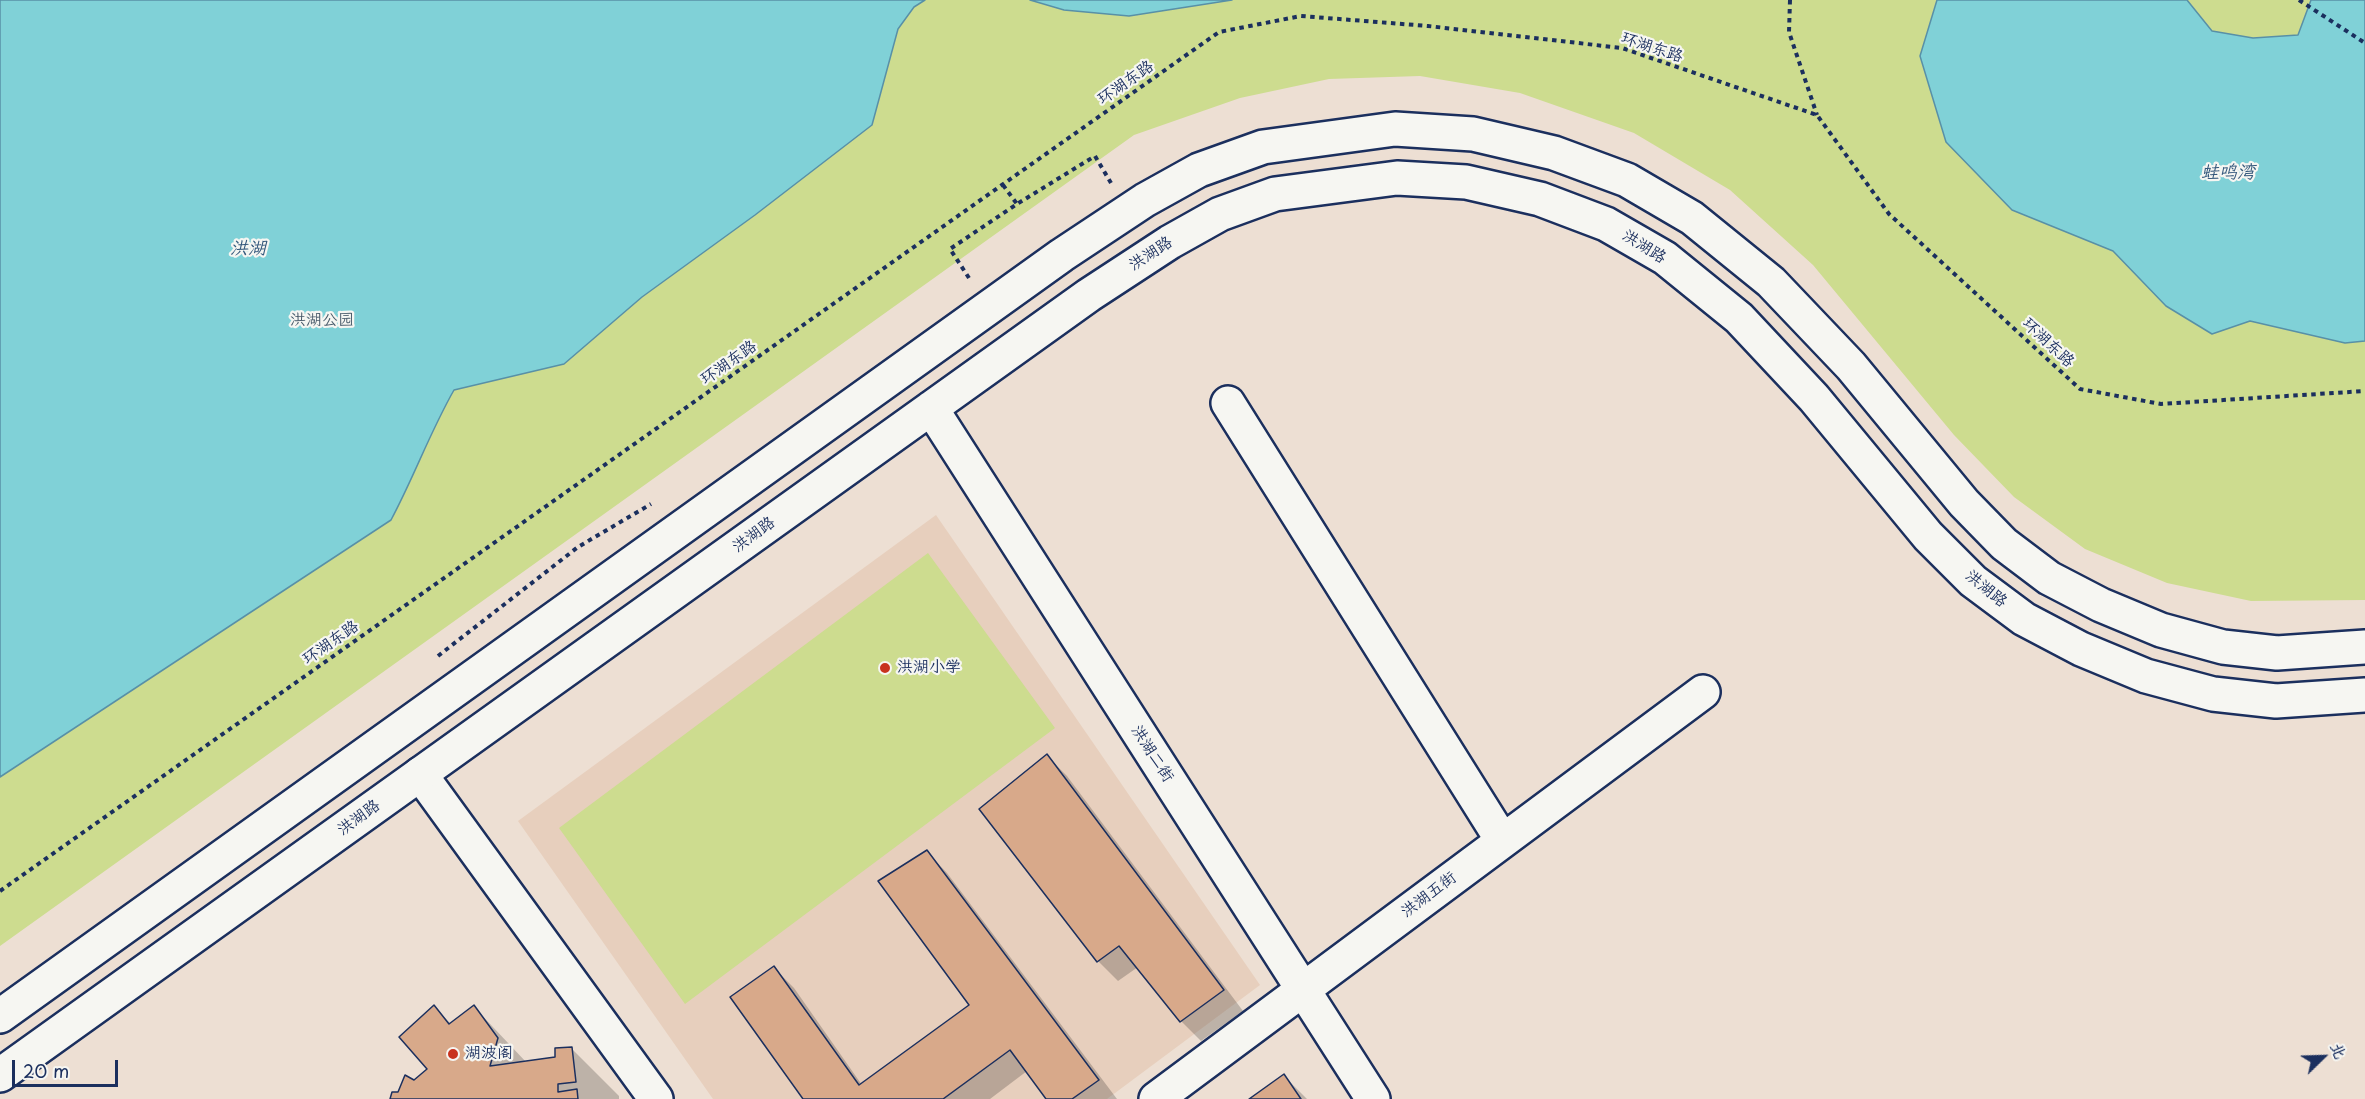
<!DOCTYPE html>
<html>
<head>
<meta charset="utf-8">
<style>
  body { margin:0 }
  #map { position:relative; width:2365px; height:1099px; overflow:hidden; background:#eddfd3; font-family:"Playpen Sans","LXGW WenKai TC",sans-serif }
  canvas { display:block }
  .north { position:absolute; left:2293px; top:1027px; width:60px; height:60px; -webkit-text-stroke:4px #f6f6f2; paint-order:stroke; rotate:67deg; font-size:16px; font-weight:700; line-height:24px; text-align:center; color:#1b2f5e }
  .north::after { content:''; display:block; margin:auto; width:21px; height:27px; background:#1b2f5e; clip-path:polygon(50% 0,100% 100%,50% 72%,0 100%) }
  .scale { position:absolute; left:12px; top:1060px; width:106px; height:27px; box-sizing:border-box; border:3px solid #1b2f5e; border-top:0; padding-left:8px; font-size:18px; line-height:21px; white-space:nowrap; color:#1b2f5e; -webkit-text-stroke:4px #f6f6f2; paint-order:stroke }
</style>
</head>
<body>
<div id="map">
<canvas width="2365" height="1099"></canvas>
<div class="north">北</div>
<div class="scale">20 m</div>
</div>
<script>
const context = document.querySelector('canvas').getContext('2d');
context.lineJoin = 'round';
function fill(path, color) { context.fillStyle = color; context.fill(path, 'evenodd'); }
function stroke(path, color, width, dash) { context.strokeStyle = color; context.lineWidth = width; context.lineCap = dash ? 'butt' : 'round'; context.setLineDash(dash || []); context.stroke(path); }
function label(font, color, halo, rows, align = 'center') {
  context.font = font + ' "Playpen Sans","LXGW WenKai TC",sans-serif'; context.lineWidth = 4.5; context.setLineDash([]); context.textBaseline = 'middle'; context.strokeStyle = halo; context.fillStyle = color; for (const [text, x, y, turn = 0] of rows) {
    context.save(); context.translate(x, y); context.rotate((+turn || 0) * Math.PI / 180); context.textAlign = isNaN(turn) ? turn : align; if (halo) context.strokeText(text, 0, 0); context.fillText(text, 0, 0); context.restore();
  }
}
fill(new Path2D(`
  M936 515 1260 985 1107 1099H713L518 821Z`), '#e7cfbd');
fill(new Path2D(`
  M0 0H2365V600L2251 601 2167 583 2085 549 2014 497 1954 435 1813 265 1730 190 1634 133 1520 93 1420 76 1329 79 1240 98 1134 135 0 946Z
  M928 553 1055 728 685 1004 559 828Z`), '#cddc8f');
const water = new Path2D(`
  M0 0H925L914 7 898 29 872 125 755 215 642 297 564 364 454 390C430 432 414 477 391 520L0 777Z
  M1030 0H1232L1129 16 1064 10Z
  M1937 0H2187L2212 31 2253 38 2298 35 2311 0H2365V341L2345 343 2250 321 2212 334 2166 306 2113 251 2012 210 1946 142 1920 56Z`);
fill(water, '#80d1d7');
stroke(water, '#5890a7', 1.5);
fill(new Path2D(`
  M1047 756 1067 776 1243 1011 1201 1041 1181 1021 1138 967 1118 981 1098 961 982 809Z
  M927 852 947 873 1117 1099H1048L1027 1071 990 1099H805L774 968 794 988 862 1085 971 1005Z
  M434 1007 451 1024 474 1007 527 1063 556 1059 571 1048 619 1096V1099H391L429 1070Z
  M1284 1076 1307 1099H1251Z`), '#0003');
const building = new Path2D(`
  M1047 754 1224 990 1180 1022 1119 946 1097 962 979 809Z
  M927 850 1099 1080 1072 1099H1046L1010 1050 943 1099H803L730 997 774 966 859 1085 969 1005 878 881Z
  M434 1005 449 1024 474 1005 498 1038 490 1066 555 1057V1048L572 1047 576 1082 558 1084V1092L577 1089 578 1099H390L392 1092H398L405 1075 414 1080 427 1069 399 1037Z
  M1284 1074 1301 1099H1249Z`);
fill(building, '#d8a98a');
stroke(building, '#1b2f5e', 1.5);
const street = new Path2D(`
  M1228 403 1502 840
  M420 774 656 1099
  M1156 1099 1703 692`);
const secondary = new Path2D(`
  M931 408 1373 1099
  M0 1016 1062 255 1145 200 1199 170 1263 147 1395 129 1473 134 1554 153 1627 180 1692 218 1771 282 1851 366 1964 503 2004 544 2049 578 2101 605 2161 630 2223 647 2277 653 2365 647
  M0 1075 1089 295 1170 242 1220 214 1275 194 1397 178 1466 182 1540 199 1606 224 1665 258 1739 318 1814 398 1928 536 1973 581 2024 619 2081 649 2146 676 2213 694 2276 701 2365 695`);
stroke(street, '#1b2f5e', 38);
stroke(secondary, '#1b2f5e', 38);
stroke(new Path2D(`
  M1790 0 1789 32 1817 115
  M2299 0 2365 43
  M1003 185 1017 204
  M969 278 950 249 1017 204 1095 156 1111 183
  M438 656 578 547 651 504
  M0 891 1219 32 1301 16 1428 26 1622 48 1817 115 1889 214 2080 389 2161 404 2365 391`), '#1b2f5e', 4, [4.5, 4.5]);
stroke(street, '#f6f6f2', 33);
stroke(secondary, '#f6f6f2', 33);
for (const [x, y, r, color] of [
  [885,668,6,"#c8321e"],
  [453,1054,6,"#c8321e"]
]) { const dot = new Path2D(); dot.arc(x, y, r, 0, 2 * Math.PI); context.fillStyle = color; context.fill(dot); stroke(dot, '#f6f6f2', 2); }
label('16px', '#1b2f5e', '#f6f6f2', [
  ["环湖东路",1652,48,18],
  ["环湖东路",1126,83,-35],
  ["洪湖路",1644,247,32],
  ["洪湖路",1151,254,-33],
  ["环湖东路",2048,343,43],
  ["环湖东路",729,363,-35],
  ["洪湖路",754,535,-36],
  ["洪湖路",1986,589,39],
  ["环湖东路",331,643,-35],
  ["洪湖二街",1152,754,57],
  ["洪湖路",359,818,-36],
  ["洪湖五街",1429,895,-37]
]);
label('16px', '#485a6a', '#f6f6f2', [
  ["洪湖公园",322,321]
]);
label('16px', '#1b2f5e', '#f6f6f2', [
  ["洪湖小学",897,668],
  ["湖波阁",465,1054]
], 'left');
label('italic 18px', '#34587c', '#f6f6f2', [
  ["蛙鸣湾",2228,173],
  ["洪湖",248,249]
]);
</script>
</body>
</html>
